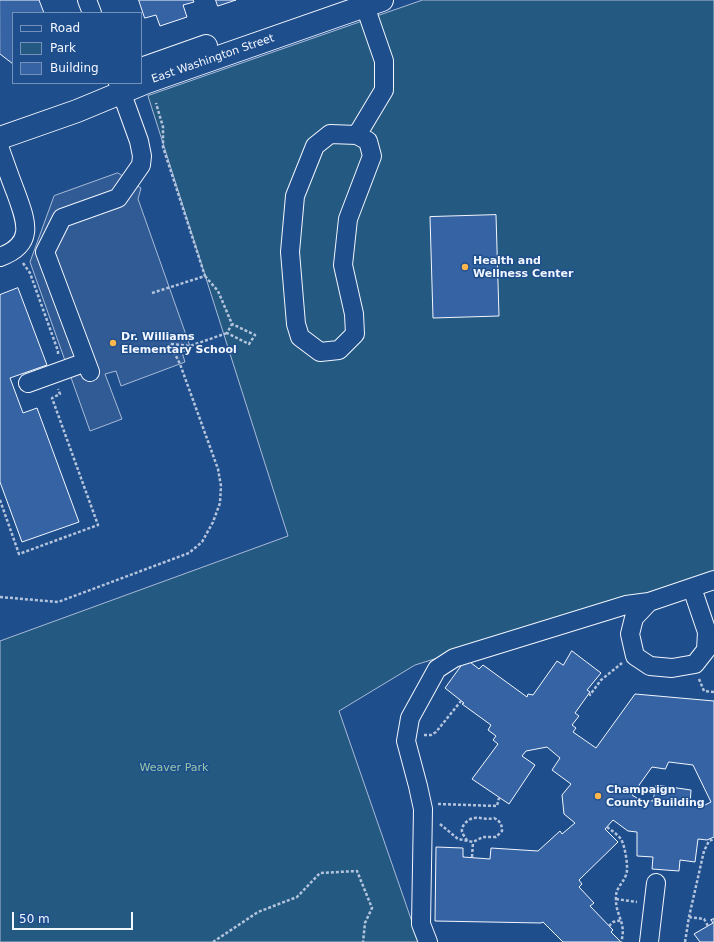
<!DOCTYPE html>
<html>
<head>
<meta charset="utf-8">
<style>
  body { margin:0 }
  #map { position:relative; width:714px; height:942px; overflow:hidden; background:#1f4e8c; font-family:"DejaVu Sans",sans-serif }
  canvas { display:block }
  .legend { position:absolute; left:12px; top:12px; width:130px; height:72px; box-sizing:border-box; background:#1f4e8c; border:1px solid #7391ba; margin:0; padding:5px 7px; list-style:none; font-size:12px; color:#f2f6ff }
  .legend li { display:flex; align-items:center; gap:8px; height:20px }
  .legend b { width:20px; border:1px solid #7391ba }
  .scale { position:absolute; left:12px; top:912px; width:121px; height:18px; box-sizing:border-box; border:2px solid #f2f6ff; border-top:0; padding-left:5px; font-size:12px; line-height:14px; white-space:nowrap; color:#f2f6ff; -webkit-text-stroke:3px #1f4e8c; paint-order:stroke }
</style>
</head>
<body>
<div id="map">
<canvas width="714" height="942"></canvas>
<ul class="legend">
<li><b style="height:5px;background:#1f4e8c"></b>Road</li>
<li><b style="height:11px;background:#245a82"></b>Park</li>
<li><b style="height:11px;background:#3563a3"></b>Building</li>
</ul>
<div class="scale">50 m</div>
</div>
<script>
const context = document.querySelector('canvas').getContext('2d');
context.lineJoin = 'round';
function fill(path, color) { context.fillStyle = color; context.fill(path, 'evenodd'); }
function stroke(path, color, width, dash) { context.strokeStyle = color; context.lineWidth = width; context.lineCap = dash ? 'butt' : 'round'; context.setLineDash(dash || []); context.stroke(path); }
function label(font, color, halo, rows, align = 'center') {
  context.font = font + ' "DejaVu Sans",sans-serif'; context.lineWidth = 3; context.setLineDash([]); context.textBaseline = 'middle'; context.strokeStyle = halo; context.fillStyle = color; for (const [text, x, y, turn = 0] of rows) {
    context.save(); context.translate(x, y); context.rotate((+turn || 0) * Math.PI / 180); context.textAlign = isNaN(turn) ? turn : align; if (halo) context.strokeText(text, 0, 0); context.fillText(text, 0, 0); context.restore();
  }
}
const green = new Path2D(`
  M423 0H714V572L415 665 339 711 419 942H0V641L288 536 148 96Z`);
fill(green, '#245a82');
stroke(green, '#a8bbd7', 1);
const parking = new Path2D(`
  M118 173 141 188 138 199 191 349 182 352 185 362 121 386 116 371 105 374 122 419 90 431 30 262 54 196Z`);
fill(parking, '#305b95');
stroke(parking, '#a8bbd7', 1);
const building = new Path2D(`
  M0 0H39L44 13H13V64L0 54Z
  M139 0H193L194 2 183 5 187 17 160 26 156 15 145 18Z
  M216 0H236L218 6Z
  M496 215 499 316 433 318 430 217Z
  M18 288 47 365 10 378 23 413 37 408 79 522 22 542 0 482V295Z
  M572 651 601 673 587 690 590 692 575 713 579 716 572 725 576 728 573 732 596 748 635 694 714 701V837L707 840 698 839 695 862 680 860 679 871 652 869 653 857 637 856V832L628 831 613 820 605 829 618 842 579 880 582 884 579 887 594 903 590 906 613 930 611 932 621 942H563L543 922 541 923 435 921 436 847 463 848V857L490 859 491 848 538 851 560 831 562 834 575 823 564 814 562 795 571 784 552 770 560 758 547 747 526 751 522 756 535 765 509 804 472 779 498 744 493 740 496 736 488 730 491 725 462 704 464 703 445 688 466 659 479 669 483 665 527 697 528 694 533 695 557 661 563 665ZM669 762 693 765 711 802 703 806 690 805 691 790 656 785 653 801 640 800 632 795 652 767 665 769Z
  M714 919V942H700L694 934 713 923 711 920Z`);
fill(building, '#3563a3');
stroke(building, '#f2f6ff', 1);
const minor = new Path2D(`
  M87 0 92 13
  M357 135 368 141 372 156 348 219 343 265 354 314 355 334 339 350 320 352 300 337 296 324 290 252 295 196 315 146 330 134 357 135 384 90V61L365 6
  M0 149C5 163 10 178 16 193 26 221 36 244 0 257
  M90 372 45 252 62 218 118 198 141 165 142 156 139 141 118 83
  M28 383 86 362
  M692 588 707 632 706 650 695 664 672 668 650 666 635 656 630 634 634 618 649 602 714 580
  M428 942 421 924 423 809 418 786 406 741 410 718 437 669 454 658 626 605 649 602
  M649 942 656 883`);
const major = new Path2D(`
  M141 69 206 46
  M0 138 77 111 147 82 382 0`);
stroke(minor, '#f2f6ff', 20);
stroke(major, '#f2f6ff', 24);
stroke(new Path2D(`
  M23 263 30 273 58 351V355
  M205 276 218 291 232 324 227 333 249 344 255 335 232 324
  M152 293 205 276 163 147V127L156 103
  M171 344 190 346 227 333
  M0 500 19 554 98 525 52 398 60 394 58 389
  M0 597 58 602 189 553 202 542 213 522 220 503 221 486 218 469 180 364 170 344
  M699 679 704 691 714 692
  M589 693 590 695 601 680 622 663
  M424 735H431L436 732 461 701
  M438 804 497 806 499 798
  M440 824 458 839 473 842 483 837H496L502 831C502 824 500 821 494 818 486 820 481 817 474 818 468 819 461 825 462 832 463 835 466 838 467 841
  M607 827C612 831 617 834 621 839 625 846 629 868 626 875 622 885 615 888 616 900 616 916 627 924 621 942
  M472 857 473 842
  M616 899 637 902
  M689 917 704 919 708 926
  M609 926 613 922 622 920
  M213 942 258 912 297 897 320 873 357 871 372 908 365 923 363 942
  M685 942 689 917 704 851 709 841 714 839`), '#b3c4dc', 2.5, [3, 2]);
stroke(minor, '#1f4e8c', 18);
stroke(major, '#1f4e8c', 22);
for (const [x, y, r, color] of [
  [465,267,4,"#ffb74d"],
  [113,343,4,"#ffb74d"],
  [598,796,4,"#ffb74d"]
]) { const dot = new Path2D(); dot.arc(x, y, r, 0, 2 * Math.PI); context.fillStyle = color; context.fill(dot); stroke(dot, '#1f4e8c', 1.5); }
label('11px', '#f2f6ff', '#1f4e8c', [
  ["East Washington Street",213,59,-19]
]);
label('bold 11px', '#f2f6ff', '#1f4e8c', [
  ["Health and",473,261],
  ["Wellness Center",473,274],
  ["Dr. Williams",121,337],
  ["Elementary School",121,350],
  ["Champaign",606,790],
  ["County Building",606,803]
], 'left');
label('11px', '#97c8a6', '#1f4e8c', [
  ["Weaver Park",174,768]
]);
</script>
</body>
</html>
